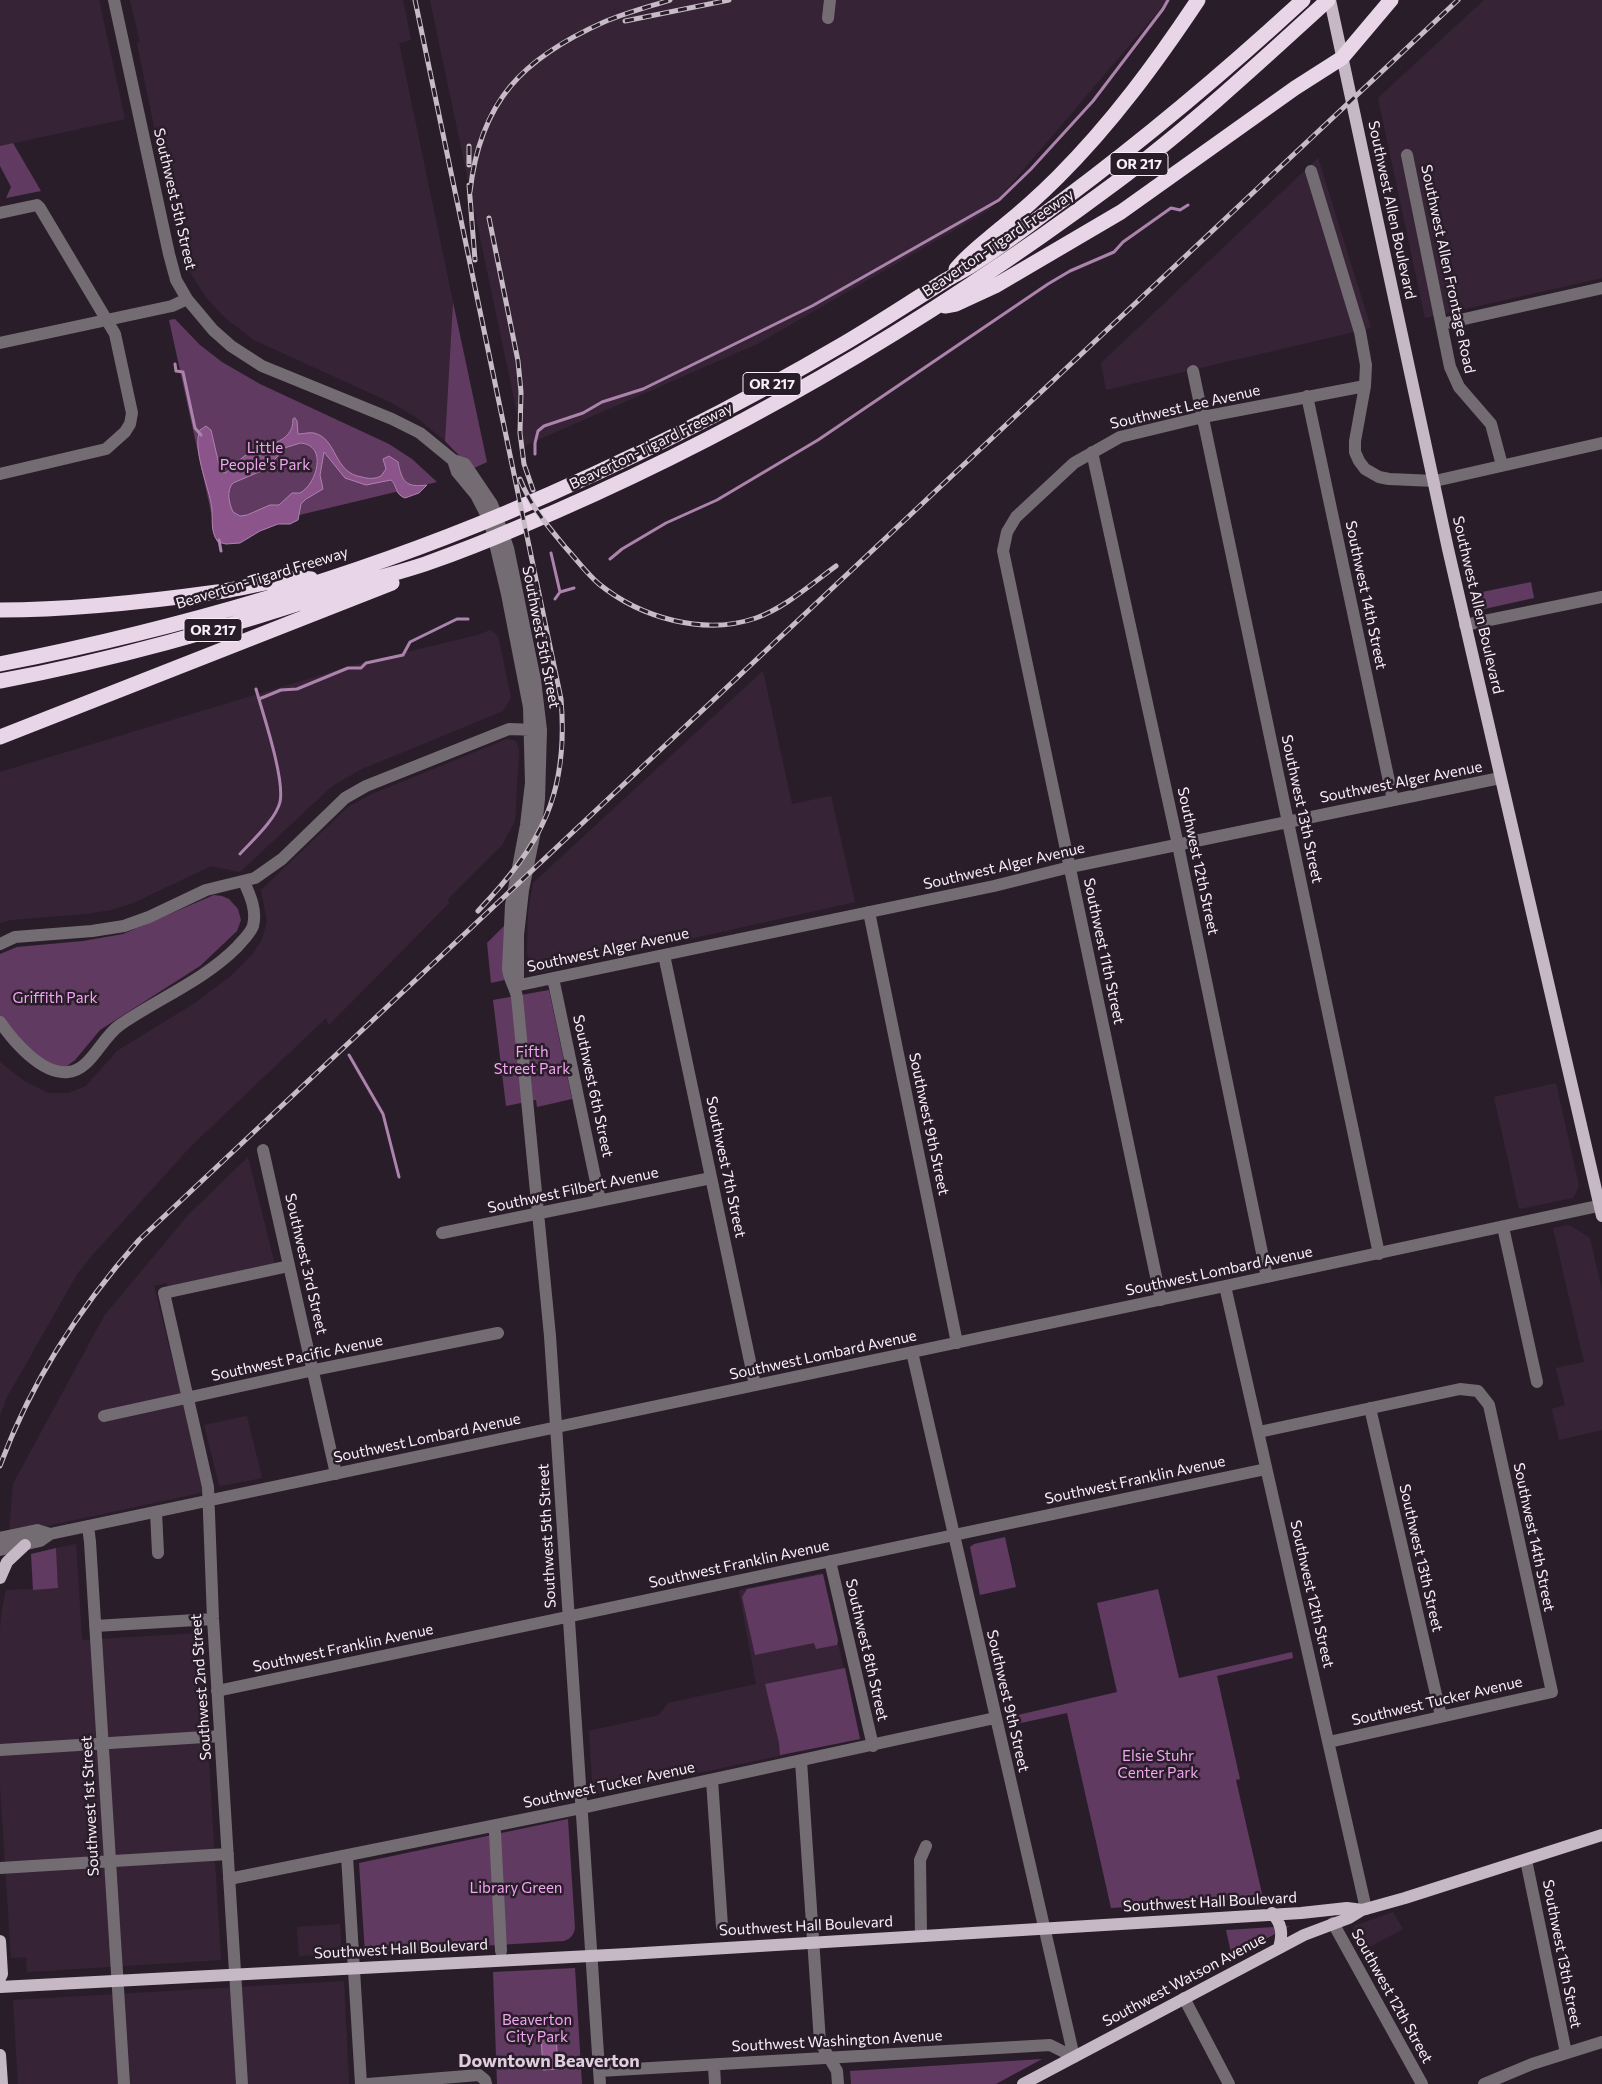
<!DOCTYPE html>
<html>
<head>
<meta charset="utf-8">
<style>
  body { margin:0 }
  canvas { display:block; background:#2a1d2a }
</style>
</head>
<body>
<canvas width="1602" height="2084"></canvas>
<script>
const context = document.querySelector('canvas').getContext('2d');
context.lineJoin = 'round';
function fill(path, color) { context.fillStyle = color; context.fill(path, 'evenodd'); }
function stroke(path, color, width, dash) { context.strokeStyle = color; context.lineWidth = width; context.lineCap = dash ? 'butt' : 'round'; context.setLineDash(dash || []); context.stroke(path); }
function label(font, color, halo, rows, align = 'center') {
  context.font = font + ' Commissioner,sans-serif'; context.lineWidth = 5; context.setLineDash([]); context.textBaseline = 'middle'; context.strokeStyle = halo; context.fillStyle = color; for (const [text, x, y, turn = 0] of rows) {
    context.save(); context.translate(x, y); context.rotate((+turn || 0) * Math.PI / 180); context.textAlign = isNaN(turn) ? turn : align; if (halo) context.strokeText(text, 0, 0); context.fillText(text, 0, 0); context.restore();
  }
}
fill(new Path2D(`
  M0 0H99L125 119 0 146Z
  M130 0H403L411 40 399 43 453 302 445 441 417 418 392 403 254 340 224 317 206 297 190 272 176 234 137 43 140 42Z
  M430 0H1168L989 210 757 344 524 446Z
  M1484 0H1602V278L1425 318 1378 98Z
  M1318 158 1371 328 1106 390 1101 363Z
  M490 630 498 636 511 698 503 711 362 769 332 786 240 872 211 866 133 903 111 910 84 914 10 920 0 923V772L361 663 478 635Z
  M763 671 792 804 831 796 855 902 533 974 527 952 528 912 533 883Z
  M507 739 516 741 519 750 515 821 502 845 447 900 449 903 329 1025 326 1018 191 1146 95 1252 77 1274 6 1399 0 1416V1062L24 1081 48 1093H68L86 1086 117 1051 195 1003 232 975 252 955 262 940 267 921 261 890 348 807 372 794Z
  M1556 1083 1579 1186 1573 1198 1519 1209 1494 1097Z
  M248 1157 275 1265 168 1288 166 1283 154 1286 205 1492 9 1534 13 1484 104 1316 190 1213Z
  M1569 1225 1590 1238 1602 1291V1430L1559 1440 1552 1409 1565 1405 1556 1368 1584 1362 1553 1228Z
  M247 1416 262 1478 221 1486 219 1485 204 1425Z
  M76 1544 82 1640 201 1633 221 1960 27 1972 26 1957 11 1958 0 1784V1630L2 1610 6 1590 58 1588 56 1548Z
  M822 1573 860 1739 593 1795 589 1731 659 1715 668 1703 756 1684 739 1590Z
  M1393 1912 1403 1929 1362 1951 1352 1933 1354 1926Z
  M340 1924 342 1954 299 1956 297 1927Z
  M344 1981 349 2084H18L13 2000Z`), '#362436');
fill(new Path2D(`
  M13 143 41 191 6 198 11 187 0 166V146Z
  M453 302 487 462 472 469 445 441Z
  M175 319 200 345 222 362 260 384 389 444 412 459 437 482 216 535 169 320Z
  M1531 582 1534 598 1475 611 1472 594Z
  M214 895 222 896 229 899 238 909 241 920 237 931 200 966 100 1030 75 1060 67 1066 61 1068 29 1052 0 1018V954L17 947 83 941 123 934Z
  M510 920 523 976 491 983 487 943Z
  M549 990 572 1099 537 1107 536 1100 506 1106 493 1000Z
  M1005 1537 1016 1587 980 1595 970 1547 974 1544Z
  M56 1548 58 1588 33 1590 31 1554Z
  M823 1574 838 1640 837 1645 816 1649 814 1643 755 1655 742 1597 747 1589Z
  M1158 1589 1179 1678 1292 1652 1293 1658 1217 1676 1240 1779 1236 1780 1263 1898 1111 1908 1067 1713 1007 1726 1005 1718 1117 1692 1097 1603Z
  M845 1668 860 1739 780 1755 779 1743 765 1684Z
  M568 1819 575 1928C574 1934 571 1939 564 1941L365 1953 359 1863Z
  M1290 1926 1232 1957 1226 1930Z
  M575 1968 582 2084H497L493 1972Z
  M1042 2059 996 2084H851L850 2071Z`), '#603a60');
const water = new Path2D(`
  M295 418 297 421 298 434C303 434 309 432 314 433 338 439 333 473 362 477 369 479 375 479 381 476L386 469 383 459 389 456 398 462C402 481 405 488 427 485L419 493 405 498C394 494 398 486 391 480L366 485 345 478 324 452 320 475 323 489 306 499 301 504 298 520 290 524H278L260 531 240 543 226 544 218 542C209 530 214 517 211 503 208 486 192 447 200 430L206 426 211 430 220 469 222 472 225 473C232 469 238 460 246 455 262 444 294 445 293 419ZM301 443C328 445 317 484 300 493H292L279 505H270L247 515 240 516 233 512C229 503 226 491 233 483L266 469 285 448Z
  M556 2034 558 2069 543 2070 541 2035Z`);
fill(water, '#8b558b');
stroke(water, '#ac83ac', 1);
stroke(new Path2D(`
  M175 364 176 371 183 372 195 428 201 435
  M535 454V443L538 431 544 426 583 413 602 402 643 389 812 306 999 200 1031 169 1093 101 1163 9 1168 0
  M219 540 221 551
  M551 553 560 592
  M610 559 622 549 666 523 717 500 818 440 1048 284 1070 271 1114 252 1123 242 1171 208 1180 210 1188 205
  M555 599 560 592 574 588
  M259 699 281 690 297 689 348 668H361L366 663 403 655 410 642 457 619H468
  M240 854C252 841 276 819 280 802 285 779 263 714 256 689
  M349 1055 383 1114 399 1177`), '#ac83ac', 3);
stroke(new Path2D(`
  M114 0 169 254 176 280 187 299 213 330 231 346 262 366 392 419 420 433 453 460 465 464 492 504 508 548 535 680 541 730 539 799 536 826 523 890 518 935V978L515 986
  M828 18 830 0
  M1407 155 1450 367 1459 387 1491 424 1502 465
  M1311 171 1360 332 1366 365 1365 386 1355 441V452L1359 461 1365 469 1379 477 1389 479 1435 481 1602 443
  M0 213 37 205 40 208 115 334 132 413 130 424 125 432 106 449 0 474
  M1442 324 1602 288
  M0 343 172 306 187 299
  M1193 371 1379 1254
  M1307 396 1393 800
  M1092 452 1178 845 1267 1277
  M453 460 457 472 476 495 490 522 507 594 529 707 531 783 526 825 511 905 508 969C509 980 515 986 517 997L550 1336 600 2084
  M1465 625 1602 597
  M869 912 957 1343
  M0 944 15 937 92 931 124 926 149 917 206 890 255 878 282 859 345 798 366 786 509 729 538 730
  M664 955 755 1385
  M553 978 600 1201
  M515 986 994 886 1070 867 1500 778
  M0 1022C13 1041 42 1075 68 1072 91 1070 101 1038 120 1025 159 998 203 981 237 947 243 940 250 934 253 926 257 910 250 895 244 882
  M263 1150 336 1474
  M1503 1227 1537 1382
  M442 1233 711 1178
  M1225 1286 1366 1909
  M1161 1300 1003 551 1007 532 1016 517 1074 463 1120 437 1203 417 1365 386
  M912 1352 1074 2057
  M1370 1408 1441 1716
  M104 1416 314 1370 498 1333
  M1259 1432 1460 1389 1478 1391 1489 1405 1552 1692 1329 1742
  M156 1512 158 1553
  M88 1526 90 1542 124 2084
  M0 1538 37 1530 50 1534
  M0 1550 40 1541 50 1534 88 1526 1225 1286 1602 1205
  M830 1561 873 1746
  M95 1626 213 1619
  M217 1691 1266 1469
  M0 1750 220 1736
  M801 1761 820 2042 837 2071 838 2084
  M712 1780 722 1926
  M495 1832 501 1951
  M347 1856 361 2084
  M1526 1860 1566 2053
  M0 1868 228 1854
  M229 1879 581 1808 995 1718
  M1333 1923 1422 2084
  M921 1935 920 1860 926 1846
  M1184 1998 1229 2084
  M714 2065 715 2084
  M599 2071 1050 2045 1074 2057
  M242 2084 213 1619 208 1487 164 1293 289 1266
  M368 2084 479 2075 485 2080 486 2084
  M1484 2084 1532 2064 1602 2042`), '#746c73', 12);
stroke(new Path2D(`
  M1330 0 1448 549 1602 1216
  M0 1578 7 1562 25 1545
  M1272 1913C1282 1924 1283 1934 1279 1948
  M0 1941 2 1974 0 1978
  M0 1987 628 1954 1301 1913 1347 1908 1362 1910 1405 1898 1602 1835
  M0 2055 2 2084
  M1023 2084 1304 1935 1349 1918 1362 1910`), '#c7b8c6', 12);
stroke(new Path2D(`
  M956 269C969 253 986 241 1001 228 1021 212 1040 195 1058 177 1112 123 1156 63 1198 0
  M945 306 956 304 995 286 1121 212 1295 88 1342 58 1391 0
  M0 610C73 610 145 602 217 592 243 589 289 575 311 579
  M0 664C172 630 344 581 506 513 622 464 736 407 845 343 879 323 912 301 946 280 954 275 963 271 972 265 1003 246 1033 222 1063 200 1146 138 1226 71 1303 0
  M0 681C119 659 237 625 352 586 376 578 401 572 425 564 456 553 487 541 517 528 730 439 930 321 1115 183 1190 127 1259 63 1328 0
  M0 737 392 583`), '#e8d6e8', 15);
const rail = new Path2D(`
  M415 0 561 699C569 793 542 844 478 911
  M625 21 729 0
  M469 146V165
  M469 185 475 260
  M470 192C480 101 523 58 604 22 625 13 648 7 670 0
  M489 218 518 361 521 392 520 433 524 464 533 490
  M520 479C531 507 547 525 566 548 577 560 587 574 599 584 641 618 704 636 756 618 786 607 810 585 836 566
  M0 1466C31 1381 80 1307 139 1240L1458 0`);
stroke(rail, '#c7bcc6', 5);
stroke(rail, '#2a1d2a', 3, [9]);
for (const [x, y, w] of [
  [1139,164,58],
  [772,384,58],
  [213,630,58]
]) { const box = new Path2D(); box.roundRect(x - w / 2, y - 11.5, w, 23, 4); context.fillStyle = '#2a1d2a'; context.fill(box); stroke(box, '#f9eff8', 1); }
label('bold 14px', '#f9eff8', null, [
  ["OR 217",1139,164],
  ["OR 217",772,384],
  ["OR 217",213,630]
]);
label('15px', '#f9eff8', '#2a1d2a', [
  ["Southwest 5th Street",175,199,77],
  ["Southwest Allen Boulevard",1392,210,78],
  ["Beaverton-Tigard Freeway",998,243,-34],
  ["Southwest Allen Frontage Road",1448,269,78],
  ["Southwest Lee Avenue",1185,407,-13],
  ["Beaverton-Tigard Freeway",651,446,-26],
  ["Beaverton-Tigard Freeway",262,578,-17],
  ["Southwest 14th Street",1366,595,78],
  ["Southwest Allen Boulevard",1478,605,77],
  ["Southwest 5th Street",541,637,79],
  ["Southwest Alger Avenue",1401,782,-11],
  ["Southwest 13th Street",1302,809,78],
  ["Southwest 12th Street",1198,861,78],
  ["Southwest Alger Avenue",1004,866,-13],
  ["Southwest Alger Avenue",608,950,-12],
  ["Southwest 11th Street",1104,951,78],
  ["Southwest 6th Street",593,1086,78],
  ["Southwest 9th Street",929,1124,78],
  ["Southwest 7th Street",726,1167,78],
  ["Southwest Filbert Avenue",573,1190,-12],
  ["Southwest 3rd Street",306,1264,77],
  ["Southwest Lombard Avenue",1219,1271,-12],
  ["Southwest Lombard Avenue",823,1355,-12],
  ["Southwest Pacific Avenue",297,1358,-12],
  ["Southwest Lombard Avenue",427,1438,-12],
  ["Southwest Franklin Avenue",1135,1480,-12],
  ["Southwest 5th Street",547,1536,-93],
  ["Southwest 14th Street",1534,1537,78],
  ["Southwest 13th Street",1421,1558,77],
  ["Southwest Franklin Avenue",739,1564,-12],
  ["Southwest 12th Street",1312,1594,77],
  ["Southwest Franklin Avenue",343,1648,-12],
  ["Southwest 8th Street",867,1650,77],
  ["Southwest 2nd Street",201,1687,-94],
  ["Southwest 9th Street",1008,1701,77],
  ["Southwest Tucker Avenue",1437,1701,-13],
  ["Southwest Tucker Avenue",609,1785,-12],
  ["Southwest 1st Street",90,1806,-93],
  ["Southwest Hall Boulevard",1210,1902,-3],
  ["Southwest Hall Boulevard",806,1926,-3],
  ["Southwest Hall Boulevard",401,1949,-3],
  ["Southwest 13th Street",1562,1954,79],
  ["Southwest Watson Avenue",1184,1980,-28],
  ["Southwest 12th Street",1392,1996,61],
  ["Southwest Washington Avenue",837,2041,-3]
]);
label('15px', '#f2a5f1', '#2a1d2a', [
  ["Little",265,448],
  ["People's Park",265,465],
  ["Griffith Park",55,998],
  ["Fifth",532,1052],
  ["Street Park",532,1069],
  ["Elsie Stuhr",1158,1756],
  ["Center Park",1158,1773],
  ["Library Green",516,1888],
  ["Beaverton",537,2020],
  ["City Park",537,2037]
]);
label('bold 18px', '#e0cedf', '#2a1d2a', [
  ["Downtown Beaverton",549,2061]
]);
</script>
</body>
</html>
